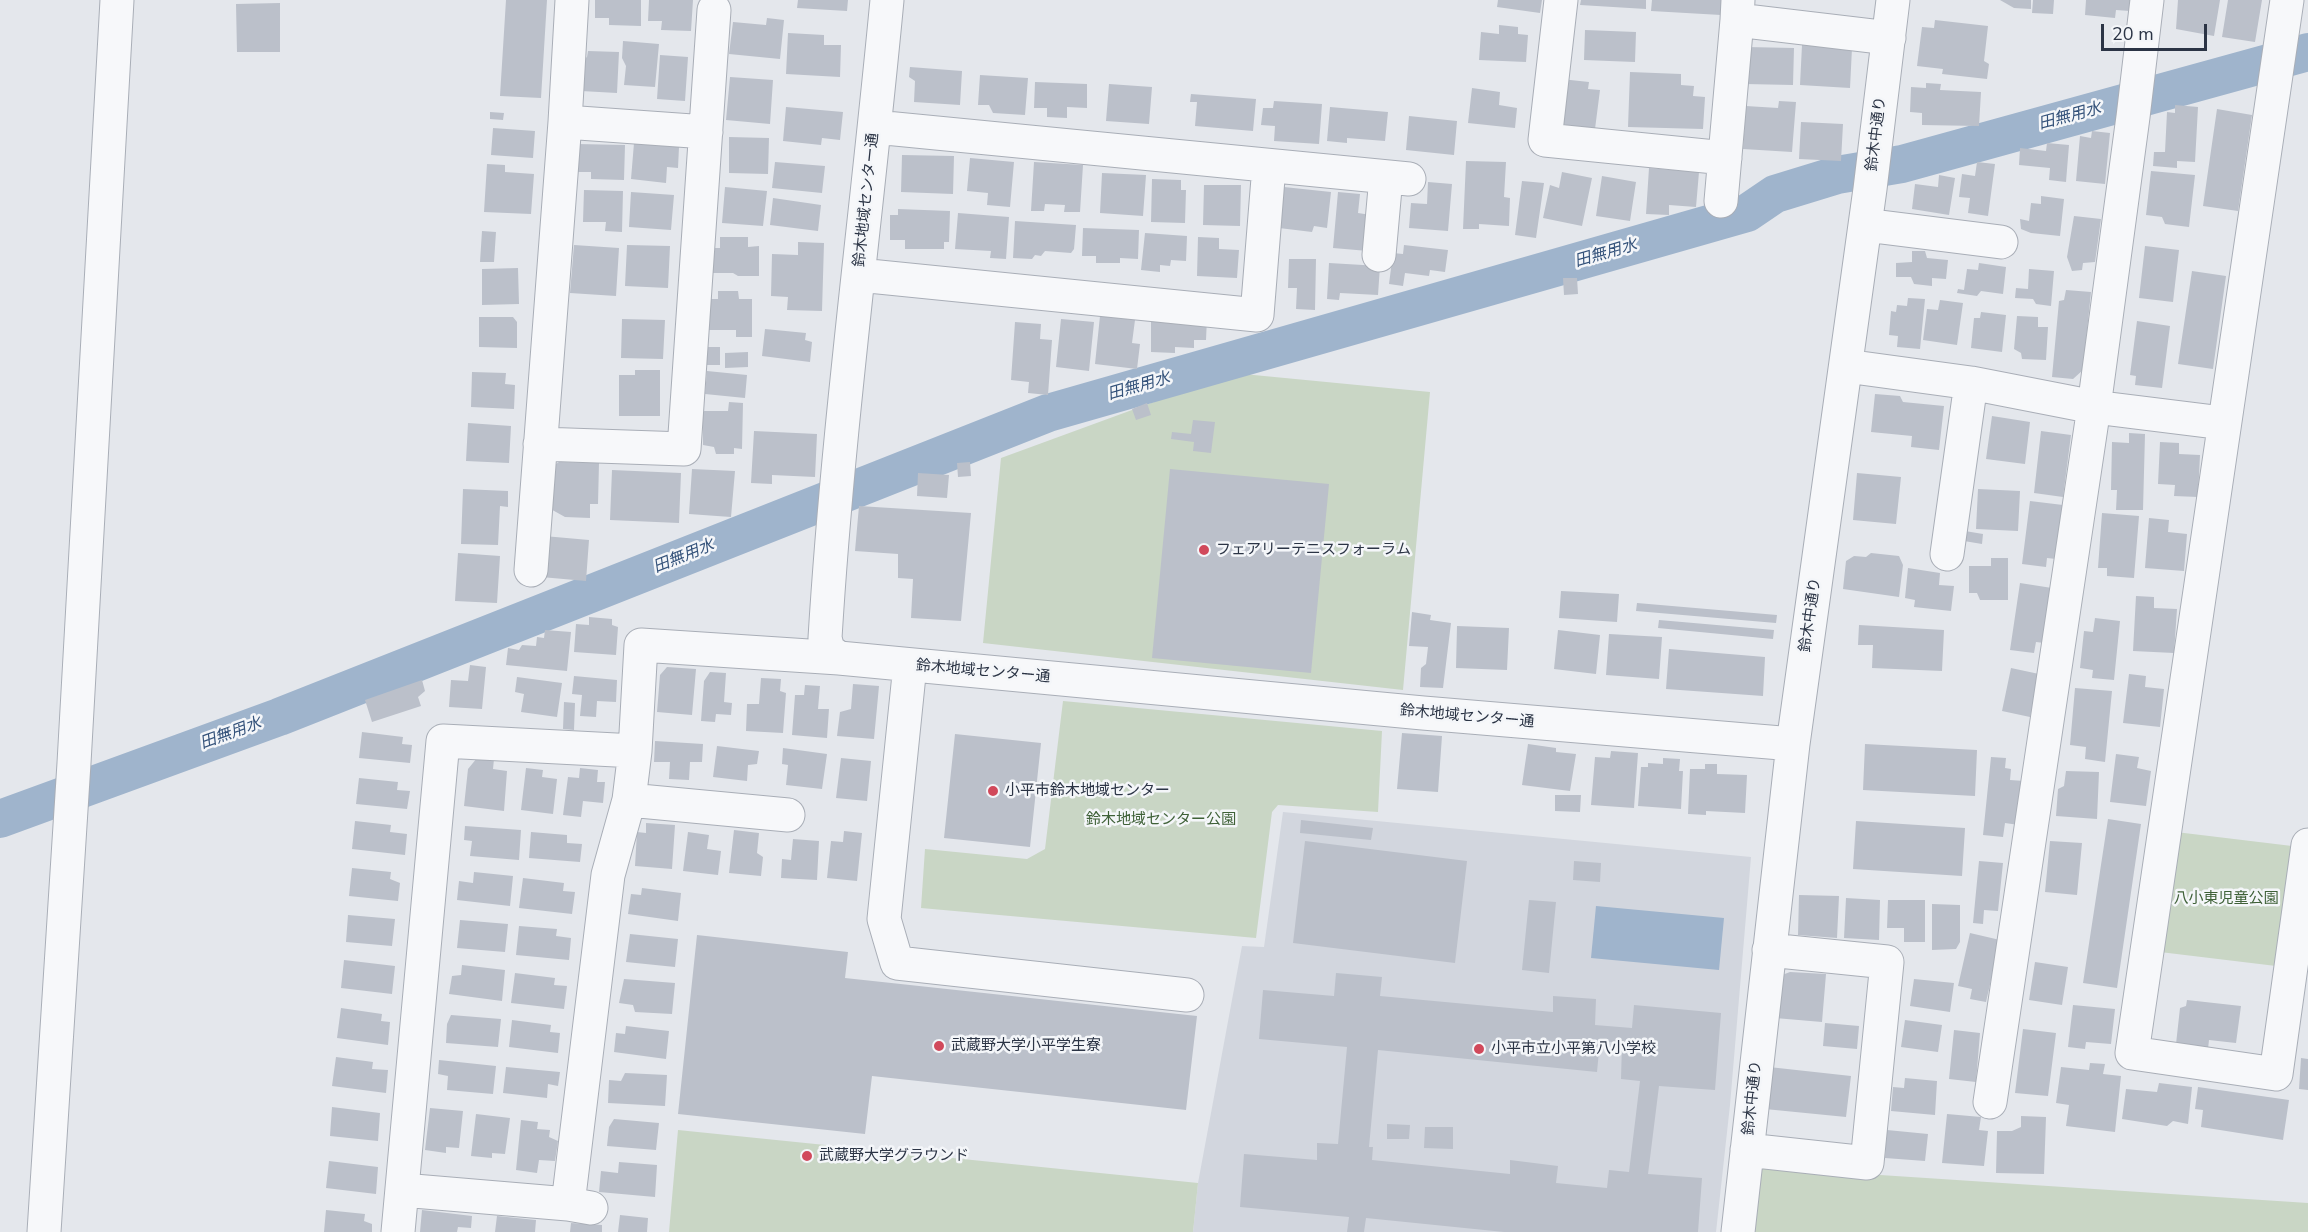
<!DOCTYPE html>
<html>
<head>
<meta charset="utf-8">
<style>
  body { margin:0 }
  #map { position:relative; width:2308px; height:1232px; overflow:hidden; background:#e4e7ec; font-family:"Nunito Sans",sans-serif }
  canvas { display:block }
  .scale { position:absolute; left:2101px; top:24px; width:106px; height:27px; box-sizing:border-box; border:3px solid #2b3445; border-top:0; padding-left:8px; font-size:18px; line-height:21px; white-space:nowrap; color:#2b3445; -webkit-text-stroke:4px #f4f6f9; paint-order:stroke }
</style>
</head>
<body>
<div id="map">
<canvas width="2308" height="1232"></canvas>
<div class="scale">20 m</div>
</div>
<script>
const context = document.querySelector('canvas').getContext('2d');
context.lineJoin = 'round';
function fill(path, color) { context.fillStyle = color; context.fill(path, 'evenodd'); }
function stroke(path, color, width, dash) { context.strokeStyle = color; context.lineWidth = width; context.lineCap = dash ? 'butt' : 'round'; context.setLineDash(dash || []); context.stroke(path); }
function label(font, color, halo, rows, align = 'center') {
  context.font = font + ' "Nunito Sans","Noto Sans JP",sans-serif'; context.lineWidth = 5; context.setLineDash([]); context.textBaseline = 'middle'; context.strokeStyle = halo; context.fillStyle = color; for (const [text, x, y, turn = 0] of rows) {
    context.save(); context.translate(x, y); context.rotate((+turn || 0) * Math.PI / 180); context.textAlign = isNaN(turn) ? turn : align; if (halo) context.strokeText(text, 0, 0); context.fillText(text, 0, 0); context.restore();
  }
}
fill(new Path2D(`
  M1283 812 1751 857 1730 1105 1716 1232H1193L1198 1183 1242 946 1264 947Z`), '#d2d6de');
fill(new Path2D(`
  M1233 373 1430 392 1403 690 983 643 1001 458Z
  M1063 701 1382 731 1378 812 1278 805 1272 812 1256 938 921 908 925 849 1027 859 1045 849Z
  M2176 832 2292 846 2276 966 2160 952Z
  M678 1130 1198 1183 1193 1232H669Z
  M1758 1167 2308 1203V1232H1750Z`), '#c9d6c5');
fill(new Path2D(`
  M1596 906 1724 918 1719 970 1591 958Z`), '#9fb4cc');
stroke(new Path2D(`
  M0 819 279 717 1048 413 1747 213 1775 194 1837 175 1902 164 2308 52`), '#9fb4cc', 38);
fill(new Path2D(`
  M506 0H547L541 98 500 96Z
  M595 0H641V26L609 25V18H595Z
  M649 0H693L691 31 661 30 662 21H648Z
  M798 0H848L847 11 797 8Z
  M1498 0H1542L1540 13 1497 7Z
  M1581 0H1646V9L1580 5Z
  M1652 0H1722L1721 15 1651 11Z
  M2000 0H2031V9L2014 8Z
  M2033 0H2054L2053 14 2032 13Z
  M2086 0H2131L2130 11 2116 10 2115 18 2085 15Z
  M2178 0H2220L2214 36 2176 29Z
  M2228 0H2262L2255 42 2222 37Z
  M280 3V52H237L236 4Z
  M767 18 784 20 780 59 729 54 733 22 766 25Z
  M1935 20 1988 26 1984 61 1989 64 1987 79 1942 74 1943 69 1917 66 1922 27 1934 28Z
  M1499 25 1518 27V34L1528 35 1526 62 1479 60 1481 32 1499 34Z
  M1585 30 1636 32 1635 62 1584 60Z
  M788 33 824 35V45H841L840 77 786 74Z
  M623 41 659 44 655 87 624 85 626 66 622 58Z
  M1802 45 1852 48 1850 88 1800 85Z
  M1746 47 1794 48 1793 85 1745 84Z
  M588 51 619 52 617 93 581 91 583 60 587 57Z
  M660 55 688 57 685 101 657 99Z
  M910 67 962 71 960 105 914 102 915 81 909 77Z
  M1630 72 1681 74V85L1694 86 1693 96 1705 97 1703 129 1628 127Z
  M980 75 1028 78 1025 115 993 113 989 105H978Z
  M730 77 773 80 770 124 726 120Z
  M1561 79 1589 82 1588 89 1600 90 1595 129 1556 125Z
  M1035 82 1087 84V108L1067 107V118L1047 117V108H1034Z
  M1926 83 1941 84 1940 90 1981 92 1979 126 1922 125V113L1910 112 1911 87 1926 88Z
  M1109 84 1152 87 1149 124 1106 121Z
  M1472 88 1500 92 1499 105 1517 108 1515 128 1468 123Z
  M1191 94 1256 99 1253 131 1195 126 1197 102H1190Z
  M1274 101 1322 104 1319 144 1274 141 1275 126 1261 125 1263 108H1273Z
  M1779 101 1796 102 1792 152 1743 149 1746 106 1778 108Z
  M2175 105 2198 107 2195 162 2177 161V168L2153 166 2154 152H2165L2167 112 2175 113Z
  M786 107 843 112 840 140 822 138 821 145 783 141Z
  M1330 107 1388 112 1385 141 1347 138V143L1327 141Z
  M2217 109 2252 115 2238 211 2203 206Z
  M490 112 504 113 503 120 490 119Z
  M1409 116 1457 121 1454 155 1406 150Z
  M1801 122 1843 124 1841 161 1799 159Z
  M493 128 535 131 533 158 491 155Z
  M2092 131 2110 133 2105 184 2076 181 2080 136 2091 138Z
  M729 137 769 138 768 174 729 173Z
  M634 143 679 147 678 168 667 167 666 183 631 179Z
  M2047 143 2069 145 2066 182 2049 180 2050 168 2019 165 2020 148 2046 151Z
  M577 144 625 145 624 180 591 179V172H577Z
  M902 155 954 156 953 194 901 192Z
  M970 158 1014 162 1010 207 987 205 988 193 967 191Z
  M1466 161 1506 162 1504 197 1510 198 1509 226 1479 224V229H1463Z
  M775 162 825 166 822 193 772 188Z
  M1034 162 1083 165 1080 212H1064L1065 205 1045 204 1044 211H1031Z
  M1977 162 1995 164 1988 216 1968 213 1970 198 1959 197 1962 174 1975 176Z
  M487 164 505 165V172L534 174 531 214 484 212Z
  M1649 168 1699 172 1696 207 1669 205V215L1646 214Z
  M2151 171 2195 175 2189 227 2165 224 2162 217 2146 215Z
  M1562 172 1592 178 1582 226 1543 218 1550 185 1559 188Z
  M1102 173 1146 175 1143 216 1100 213Z
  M1939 175 1955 178 1949 215 1912 209 1915 184 1938 187Z
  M1602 176 1636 182 1630 221 1596 216Z
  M1152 179 1181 180V190H1186L1185 223 1151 222Z
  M1522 181 1544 183 1536 238 1515 235Z
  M1428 182 1452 184 1448 231 1409 228 1411 203 1427 204Z
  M1204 185H1241L1240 226 1203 225Z
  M725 187 767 191 763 226 722 223Z
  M1284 187 1331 192 1327 228 1314 226 1312 232 1279 228Z
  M584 190 623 191 622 232 605 231 606 222H583Z
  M631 192 674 195 671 230 629 227Z
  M1338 192 1360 194 1358 213 1371 215 1368 251 1333 248Z
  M2041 196 2064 199 2060 236 2031 233 2021 229 2020 219 2029 221 2031 203 2041 204Z
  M773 198 821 205 818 231 770 225Z
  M898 209 950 211 949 242H944V249H905V240H890V215H898Z
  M958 213 1009 217 1006 259 990 258 991 251 955 249Z
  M2074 216 2101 219 2095 262 2083 263 2082 270 2072 271 2067 257Z
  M1015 221 1076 225 1074 249 1071 253 1045 251 1041 256 1035 255 1032 259 1013 258Z
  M1083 228 1139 230 1138 259 1120 258V263H1096V256H1082Z
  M482 231 496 232 494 262H480Z
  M1145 233 1187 236 1186 261 1171 260 1170 266 1160 265V272L1141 270Z
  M720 237H748V247L759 246V276H738L733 273H712L711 248H720Z
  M1198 237 1219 238V249L1239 250 1237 278 1197 276Z
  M798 242 824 243 822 311 787 310 788 297 771 296 772 254 798 255Z
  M574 245 619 248 616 296 570 293Z
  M627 245 670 246 668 288 625 286Z
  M1404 245 1448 250 1445 272 1430 270 1429 276 1405 273 1403 286 1389 284 1393 253 1403 254Z
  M2145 246 2179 250 2173 302 2139 298Z
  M1912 251H1925L1927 258 1948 260 1946 279 1932 278V286L1914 284 1911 277H1896V263L1912 262Z
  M1289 259H1316L1315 310 1296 309 1297 288H1288Z
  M1329 263 1380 266 1378 295 1340 293 1339 300 1327 299Z
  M1979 263 2006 267 2003 294 1981 291 1977 296 1957 293 1958 289 1964 290 1967 269 1978 270Z
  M518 268 519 304 482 305V269Z
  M2029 269 2054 271 2051 306 2036 304 2033 299 2015 298 2016 288 2028 289Z
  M2192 271 2226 276 2213 369 2178 364Z
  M1563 278H1577L1578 294 1564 295Z
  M2066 290 2091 292 2083 370 2073 379 2052 377 2059 301 2064 300Z
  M718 291H738L739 299H752V337H736V330H703V299H718Z
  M1908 298 1925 299 1920 349 1897 347 1898 336 1889 335 1891 311 1896 312 1897 305 1907 306Z
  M1940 300 1963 303 1957 345 1923 340 1927 309 1938 310Z
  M1981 312 2006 315 2002 352 1971 348 1974 318H1980Z
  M1100 316 1135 320 1132 343 1140 344 1137 369 1095 364Z
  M2017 316 2038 317V327H2048L2046 360 2022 359 2021 353 2014 349Z
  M479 317H513L517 322V348L479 347Z
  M1151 317 1207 318 1206 340H1194V348L1175 347V353L1151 352Z
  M622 319 665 320 663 359 621 358Z
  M1061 319 1094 322 1089 371 1056 367Z
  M2137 321 2170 326 2162 388 2135 385 2136 376 2130 375Z
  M1015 322 1041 324 1040 339 1052 340 1048 395 1028 393 1029 382 1011 380Z
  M765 329 806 333 805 340 812 342 810 362 762 356Z
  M701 347H720V365H701Z
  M748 352V367L725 368V353Z
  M635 370H660V416H619V375H635Z
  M707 371 747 375 745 398 705 394Z
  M472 372 506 373 505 384 515 385 514 409 471 407Z
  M1875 394 1900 396 1903 402 1944 406 1939 450 1911 447 1912 436 1871 432Z
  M729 402 743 403 742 449 734 448V454H716L714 447 703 445V411H728Z
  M1147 403 1151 415 1136 420 1132 409Z
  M1992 416 2030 422 2025 464 1986 459Z
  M1193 420 1215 422 1211 453 1193 451 1194 442 1171 439 1172 432 1191 434Z
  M468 423 511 426 509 463 466 461Z
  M754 431 817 434 815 477 772 475V484L751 483Z
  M2041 431 2071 435 2063 497 2034 493Z
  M2129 433 2145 434 2143 510H2116L2117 490H2111L2112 442 2129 443Z
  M2160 442 2179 443V454L2200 455 2198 497 2174 496 2175 485 2158 484Z
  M559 462 599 463 598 504H590V518L565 517 547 507V470Z
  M970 462 971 476 958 477 957 463Z
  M692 469 735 471 731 517 689 514Z
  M1170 469 1329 484 1311 673 1152 658Z
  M612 470 681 473 679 523 610 520Z
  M918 473 949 475 947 498 917 496Z
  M1857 473 1901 477 1896 524 1853 520Z
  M463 489 508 491V507L500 506 498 545 461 544Z
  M1978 489 2020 491 2018 531 1976 529Z
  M2030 501 2063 505 2056 559 2047 558 2046 567 2022 564Z
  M859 506 971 513 961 621 911 618 913 579 898 578V554L855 551Z
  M2102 513 2139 516 2134 578 2107 576V568H2098Z
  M2149 518 2169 520 2168 532 2187 534 2184 571 2145 568Z
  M1965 531 1983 534 1982 544 1964 541Z
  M544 536 589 540 586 581 541 577Z
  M458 553 500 556 497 603 455 601Z
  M1871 553 1899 556 1903 565 1899 597 1843 589 1846 561 1854 556 1866 557Z
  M1991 558H2008V600H1980L1977 593H1969V566H1991Z
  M1908 568 1940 573 1939 585 1954 586 1951 611 1914 607 1915 600 1905 598Z
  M2020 583 2052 588 2044 643 2036 642 2034 653 2010 650Z
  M1561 591 1619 594 1617 622 1559 618Z
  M2136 596 2154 597V608L2177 609 2174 653 2133 651Z
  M1637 603 1777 615 1776 623 1636 611Z
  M1412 612 1431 615 1430 620 1451 623 1443 688 1420 687 1421 668 1426 664 1428 647 1409 646Z
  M589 617 612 619V625L618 627 616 655 574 652 576 624 589 625Z
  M2095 618 2120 621 2114 680 2092 678 2093 670 2080 668 2084 631 2093 632Z
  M1659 620 1774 630 1773 639 1658 628Z
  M1859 625 1944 630 1942 671 1872 668 1873 645H1858Z
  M1457 626 1509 628 1507 670 1456 668Z
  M545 630 571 632 567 671 506 665 508 648 519 650 522 645 536 646 537 637 544 638Z
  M1558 630 1600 635 1596 674 1554 669Z
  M1609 634 1662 637 1659 679 1606 675Z
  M1669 649 1765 657 1763 696 1666 689Z
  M470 665 486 667 482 709 449 707 451 680 468 681Z
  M667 667 696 669 692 715 657 712 660 675Z
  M2011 668 2039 674 2030 717 2002 711Z
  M710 672 726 673 724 702 732 703 731 715 716 714 715 722 701 721 704 681Z
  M2129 674 2146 676 2145 687 2164 689 2160 727 2123 723Z
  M574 676 617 680 616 702 597 701 596 717 580 716 582 695 572 694Z
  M517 677 562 683 557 717 521 712 524 694 515 692Z
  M761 678 781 679 780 691 786 693 783 733 746 731 747 704H759Z
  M422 680 425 691 418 697 421 706 372 722 365 700Z
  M853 684 879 686 874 739 837 736 840 712 851 709Z
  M805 685 820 686 818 709H829L827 738 792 735 795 695H804Z
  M2075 688 2112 691 2105 762 2085 759 2086 747 2070 745Z
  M564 702 575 703 574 730 563 729Z
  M362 732 403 737 402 744 412 745 410 763 359 758Z
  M1402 733 1442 736 1438 792 1397 789Z
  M955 734 1041 743 1030 847 944 838Z
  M655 741 703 744 702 762H690L689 780 669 779 670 762H654Z
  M1528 744 1556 748V752L1576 754 1570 791 1522 785Z
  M1865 744 1977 750 1975 796 1863 790Z
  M717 746 759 751 757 764 748 765 747 781 713 777Z
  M783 748 827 754 822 789 786 785 788 765 782 764Z
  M1611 751 1638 753 1634 808 1591 805 1595 757 1610 758Z
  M2116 754 2139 757 2137 768 2151 771 2146 806 2110 802Z
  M1991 757 2006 758 2005 768 2011 769 2010 780 2024 781 2019 825 2005 823 2003 837 1983 835Z
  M477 758 494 759 493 769 507 771 504 811 464 806 468 769Z
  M841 758 871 761 867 801 836 798Z
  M1663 758 1680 759 1679 771H1683L1681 809 1638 806 1641 767H1648V763L1663 764Z
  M1705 764H1717V774L1747 775 1745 813 1706 811V815L1688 814 1690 769H1705Z
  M526 768 543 770 542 777 557 779 553 814 521 810Z
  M580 768 598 770 597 782H605L603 803 583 801 581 817 563 815 568 777 579 778Z
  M2066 771 2099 772 2097 819 2056 816 2058 789 2064 786Z
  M359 778 398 782 397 790 410 791 407 809 356 804Z
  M1555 795H1581L1580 812 1555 811Z
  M2108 819 2141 824 2117 988 2083 983Z
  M1301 820 1373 828 1371 840 1300 833Z
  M355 821 391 825 390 832 407 834 405 855 352 849Z
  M1856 821 1965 828 1962 876 1853 869Z
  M646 823 675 825 672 869 635 866 637 832 646 833Z
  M465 826 521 830 519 860 470 856 472 841 464 840Z
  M734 830 759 833 757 853 763 857 761 876 729 873Z
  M844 831 862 833 857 881 827 878 831 841 843 842Z
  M531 832 567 835V843L582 844 580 862 529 858Z
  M688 832 709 835 707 849 721 851 718 875 683 871Z
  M793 839 819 841 817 880 781 878 782 859 791 860Z
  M1305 841 1467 861 1455 963 1293 943Z
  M2050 841 2082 843 2077 895 2045 892Z
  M1574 861 1601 863 1600 882 1573 880Z
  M1979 861 2003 863 1998 911 1984 910 1983 924 1973 923Z
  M352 868 391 872 390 879 400 883 398 901 349 896Z
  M474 872 513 876 510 906 457 900 459 881 473 883Z
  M523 878 564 883 563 891 575 892 572 914 519 908Z
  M642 888 681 893 678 921 628 914 631 894 641 895Z
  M1799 895 1839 896 1837 938 1798 935Z
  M1846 898 1880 900 1879 940 1844 938Z
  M1529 900 1556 902 1549 973 1522 970Z
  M1888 900H1925V942H1904V928H1887Z
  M1932 904 1960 905V942L1956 949 1932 950Z
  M348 915 395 919 392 946 346 942Z
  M460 920 508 924 505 952 457 948Z
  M519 926 557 929 556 936 571 938 569 960 516 955Z
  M1970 933 2000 940 1986 1002 1970 999 1972 989 1958 986Z
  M630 934 678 939 675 967 626 962Z
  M697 935 848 952 845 978 1197 1016 1186 1110 872 1076 865 1134 678 1114Z
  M344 960 395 966 392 994 341 988Z
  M2035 962 2068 967 2062 1005 2029 1000Z
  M462 965 505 970 502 1001 449 994 452 976 461 975Z
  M1790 972 1826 974 1822 1022 1775 1018 1777 983 1783 982 1782 975Z
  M515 973 555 978 554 985 567 986 564 1009 511 1003Z
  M1336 973 1382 977 1380 996 1553 1012V996L1596 999 1595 1025 1632 1028 1634 1005 1721 1013 1715 1090 1659 1086 1648 1174 1702 1178 1698 1232H1504L1366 1218 1364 1232H1347L1349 1217 1240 1207 1244 1154 1317 1160V1143L1338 1144 1347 1047 1259 1039 1263 990 1334 996ZM1600 1041 1622 1043 1621 1079 1640 1081 1629 1172 1609 1170 1607 1188 1556 1183 1558 1166 1510 1160V1174L1372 1160 1373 1147H1369L1378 1050 1597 1072Z
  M624 979 675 983 672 1014 635 1012 633 1005 619 1003Z
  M1914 979 1954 983 1950 1012 1910 1006Z
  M2187 1000 2241 1006 2236 1043 2209 1040 2208 1049 2176 1044 2180 1008 2186 1006Z
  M2073 1005 2115 1009 2111 1044 2086 1042 2085 1049 2068 1047Z
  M341 1008 382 1014 381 1021 390 1022 388 1045 337 1038Z
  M451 1015 501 1019 498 1047 446 1043 447 1024Z
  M512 1020 551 1025 550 1032 560 1033 558 1053 509 1047Z
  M1905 1020 1942 1025 1938 1052 1901 1047Z
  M1825 1023 1859 1026 1857 1049 1823 1046Z
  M626 1026 669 1031 666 1059 614 1052 616 1033 625 1034Z
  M2023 1029 2056 1033 2048 1096 2015 1093Z
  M1954 1030 1980 1033 1976 1082 1949 1079Z
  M336 1057 373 1062 372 1069 388 1070 386 1093 332 1086Z
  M2301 1058 2308 1059V1090L2299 1089Z
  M439 1060 496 1066 493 1094 447 1090 448 1076 438 1074Z
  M2090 1063 2105 1064 2103 1074 2121 1076 2115 1132 2066 1126 2069 1105 2056 1103 2061 1067 2089 1070Z
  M506 1067 560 1072 558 1086 548 1084 547 1098 503 1093Z
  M1769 1067 1851 1076 1846 1117 1765 1109Z
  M625 1073 667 1075 665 1106 608 1103 609 1080 621 1081Z
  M1905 1078 1937 1081 1935 1115 1891 1111 1893 1087 1904 1088Z
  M2159 1083 2192 1087 2188 1124 2173 1121 2167 1126 2122 1119 2126 1089 2157 1092Z
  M2198 1087 2289 1100 2283 1140 2201 1127 2203 1110 2195 1109Z
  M332 1107 380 1113 378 1141 330 1136Z
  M430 1108 463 1111 459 1148 446 1147V1153L425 1150Z
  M476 1114 510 1118 505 1154 492 1153V1158L471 1156Z
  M1947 1114 1981 1117 1979 1130 1988 1131 1984 1166 1942 1163Z
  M2021 1116 2046 1117 2044 1174 1996 1173 1997 1131H2012L2021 1127Z
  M614 1119 659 1123 656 1150 607 1146 609 1127Z
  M521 1120 538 1122 537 1129 550 1130 549 1137 558 1141 555 1161 539 1160 537 1173 516 1170Z
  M1387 1124 1410 1125 1409 1139H1387Z
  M1425 1127H1453V1149L1424 1148Z
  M1887 1130 1928 1134 1925 1161 1885 1158Z
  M329 1161 378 1167 376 1194 326 1188Z
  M619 1162 657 1165 655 1197 599 1192 601 1171 618 1173Z
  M326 1210 365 1214 364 1221 372 1224V1232H324Z
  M422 1210 472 1216 471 1228 458 1227 457 1232H420Z
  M620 1215 648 1218 647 1232H618Z
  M497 1216 536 1220 535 1232H495Z
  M571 1223 602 1225V1232H570Z`), '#bbc0ca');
const minor = new Path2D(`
  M887 0C867 213 838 425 825 638L828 650 839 658 1423 713 1793 744
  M1561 0 1545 140 1725 158
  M1738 0 1737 20 1889 38
  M2287 0 2132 1053 2276 1074 2308 845
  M565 122 706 132
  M875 127 1409 179
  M1721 201 1737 20
  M1865 225 2001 242
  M1379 255 1386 177
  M859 275 1257 315 1269 166
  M1846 366 1971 383 2094 407 2223 423
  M540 444 684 449 714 10
  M1947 554 1971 383
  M531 570 565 122 572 0
  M910 665 884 919 897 963 1187 995
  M629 800 788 815
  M1990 1102 2094 407 2133 117 2147 0
  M1747 1150 1867 1163 1887 962 1769 950
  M402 1190 568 1204 591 1208
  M568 1204 608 875 629 800 635 751 641 645 839 658
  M44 1232 74 763 117 0
  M398 1232 443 741 635 751
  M1738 1232 1793 744 1870 189 1893 0`);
stroke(minor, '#a9aeb7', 35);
stroke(minor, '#f7f8fa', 33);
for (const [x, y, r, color] of [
  [1204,550,6,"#d1495b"],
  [993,791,6,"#d1495b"],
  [939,1046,6,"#d1495b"],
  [1479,1049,6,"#d1495b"],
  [807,1156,6,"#d1495b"]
]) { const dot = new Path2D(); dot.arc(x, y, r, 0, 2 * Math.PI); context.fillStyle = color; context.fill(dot); stroke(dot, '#f4f6f9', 2); }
label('15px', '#2b3445', '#f4f6f9', [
  ["鈴木中通り",1877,134,-83],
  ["鈴木地域センター通",867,200,-84],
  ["鈴木中通り",1811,615,-82],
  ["鈴木地域センター通",983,672,5],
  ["鈴木地域センター通",1467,717,5],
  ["鈴木中通り",1753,1098,-84]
]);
label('15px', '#2b3445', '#f4f6f9', [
  ["フェアリーテニスフォーラム",1216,550],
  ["小平市鈴木地域センター",1005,791],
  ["武蔵野大学小平学生寮",951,1046],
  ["小平市立小平第八小学校",1491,1049],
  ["武蔵野大学グラウンド",819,1156]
], 'left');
label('15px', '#3f6138', '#f4f6f9', [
  ["鈴木地域センター公園",1161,820],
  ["八小東児童公園",2226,899]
]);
label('italic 16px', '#34527a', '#f4f6f9', [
  ["田無用水",2070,117,-15],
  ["田無用水",1606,254,-16],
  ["田無用水",1139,387,-16],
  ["田無用水",684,557,-22],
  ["田無用水",231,734,-20]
]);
</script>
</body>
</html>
